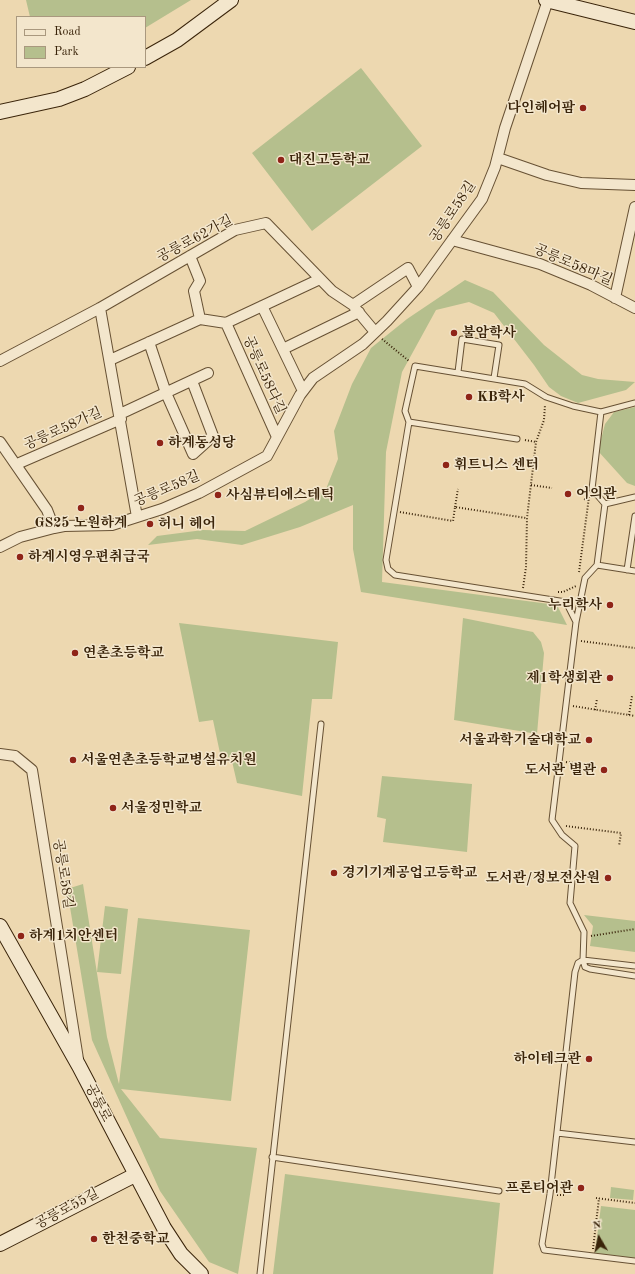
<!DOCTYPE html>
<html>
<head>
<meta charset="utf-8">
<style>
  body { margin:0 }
  #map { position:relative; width:635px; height:1274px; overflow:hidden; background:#edd8b0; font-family:"Old Standard TT",serif }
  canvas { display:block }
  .legend { position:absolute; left:16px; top:16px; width:130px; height:52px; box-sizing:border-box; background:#f3e6cc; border:1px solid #a9987e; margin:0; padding:5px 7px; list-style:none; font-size:12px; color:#3a240a }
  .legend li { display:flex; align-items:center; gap:8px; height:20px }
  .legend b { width:20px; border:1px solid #a9987e }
  .north { position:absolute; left:579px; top:1218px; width:40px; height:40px; -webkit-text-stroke:3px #f3e6cc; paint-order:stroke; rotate:351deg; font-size:11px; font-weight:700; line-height:16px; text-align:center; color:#3a240a }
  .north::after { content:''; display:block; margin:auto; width:14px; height:18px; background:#3a240a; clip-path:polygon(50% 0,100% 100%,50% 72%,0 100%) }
</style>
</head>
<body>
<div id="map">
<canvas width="635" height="1274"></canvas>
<ul class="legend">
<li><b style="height:5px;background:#f3e6cc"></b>Road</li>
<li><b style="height:11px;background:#b5bf8d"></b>Park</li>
</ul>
<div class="north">N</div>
</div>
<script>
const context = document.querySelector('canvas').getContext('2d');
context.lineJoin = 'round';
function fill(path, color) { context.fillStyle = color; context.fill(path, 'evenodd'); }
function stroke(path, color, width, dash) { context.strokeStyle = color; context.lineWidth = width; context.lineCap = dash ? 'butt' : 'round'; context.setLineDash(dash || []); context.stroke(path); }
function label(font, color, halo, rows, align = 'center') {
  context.font = font + ' "Old Standard TT","Noto Serif KR",serif'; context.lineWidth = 3; context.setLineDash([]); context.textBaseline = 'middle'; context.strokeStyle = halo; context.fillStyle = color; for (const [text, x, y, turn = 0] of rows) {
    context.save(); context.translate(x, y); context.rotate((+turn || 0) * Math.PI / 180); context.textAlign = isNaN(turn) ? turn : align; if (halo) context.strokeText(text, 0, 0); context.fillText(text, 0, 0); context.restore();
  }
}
fill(new Path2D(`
  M26 0H191L145 28V17H30Z
  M361 68 422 146 312 231 252 153Z
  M465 280 493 292 544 345 582 375 598 379 635 382 626 390 578 403 561 396 549 387 534 365 494 313 469 302 436 310 402 372 386 452 382 582 557 605 567 625 361 592 353 549V505L300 527 242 545 197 539 148 545 157 536 203 530 245 531 305 502 326 489 338 459 334 431 352 384 371 348 407 319Z
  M635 407V486L627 483 598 451 605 424 614 412Z
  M463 618 533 632 541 642 544 653 537 734 454 720Z
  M179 623 338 642 332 699H312L302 796 237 783 231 757 221 758 213 720 199 722Z
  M382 776 472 784 467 852 383 842 386 819 377 817Z
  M83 884 107 1037 119 1084 138 918 250 930 231 1101 121 1089 160 1138 257 1148 238 1274 209 1262 160 1191 92 1040 67 889Z
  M105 906 128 909 121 974 97 972Z
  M584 915 635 921V952L590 946 593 926Z
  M285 1174 500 1203 493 1274H273Z
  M611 1187 634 1190 633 1200 610 1198Z
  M601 1206 635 1210V1258L595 1253Z`), '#b5bf8d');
const lane = new Path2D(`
  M458 372 462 339 499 345 494 378
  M601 412 635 403
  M409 422 405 411 415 366 525 384 546 397 573 406 601 412 592 489 605 504 597 565 585 578 576 622 552 820 562 835 575 846 570 903 584 932 583 960 578 963 575 972 550 1194 542 1244 544 1250 635 1261
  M517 439 409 422 386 560 388 569 395 575 566 602 576 622
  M605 504 635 497
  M597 565 635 571
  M627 570 635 516
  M635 966 583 960 585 967 590 969 635 976
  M557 1133 635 1142
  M272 1157 499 1191
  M260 1274 321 724`);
const street = new Path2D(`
  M498 158 547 175 581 183 635 185
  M452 240 540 264 591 285 635 308
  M190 256 200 281 194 291 200 319
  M615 298 635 207
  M262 306 303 391
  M100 308 137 517
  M355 308 375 332
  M200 319 226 323 320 279
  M226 323 277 437
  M149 342 166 393 193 454 213 436 192 381
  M283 349 359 312
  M110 360 200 319
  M0 361 100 308 235 230 266 223 332 291 353 305 408 268 418 287
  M120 414 208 373
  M0 442 47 510 54 528
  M17 464 121 419
  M0 547 20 537 54 528 64 526 112 525 162 509 199 493 267 456 300 395 313 378 363 344 387 321 418 287 482 199 495 167 505 128 548 0
  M0 754 15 756 32 770 78 1059`);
const secondary = new Path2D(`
  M546 0 635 22
  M145 58 177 40 231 0
  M0 112 59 99 85 89 128 67
  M0 926 79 1066 164 1228 181 1254 201 1274
  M0 1244 135 1175`);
stroke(lane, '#675134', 7);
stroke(street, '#675134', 12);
stroke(secondary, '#3a240a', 16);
stroke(new Path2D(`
  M382 339 409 361
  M525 440 536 442
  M531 485 552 488
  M584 499 589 500
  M455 507 458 489
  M400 512 453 521 455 507 526 518
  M579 572 589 497
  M523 588 526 567 527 518 536 442 544 420 545 405
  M558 592H563L576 586
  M581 641 635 648
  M573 706 635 716
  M595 710 597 699
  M629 715 632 696
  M566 762 573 763
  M566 826 621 833 619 846
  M591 936 635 929
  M557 1195H564
  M596 1198 635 1203
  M593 1249 599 1198`), '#3a240a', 2, [1, 2]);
stroke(lane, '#f3e6cc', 5);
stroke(street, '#f3e6cc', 10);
stroke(secondary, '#f3e6cc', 14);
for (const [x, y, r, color] of [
  [583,108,4,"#8f2418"],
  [281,160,4,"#8f2418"],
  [454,333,4,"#8f2418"],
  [469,397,4,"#8f2418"],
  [160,443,4,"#8f2418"],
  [446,465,4,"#8f2418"],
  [568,494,4,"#8f2418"],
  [218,495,4,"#8f2418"],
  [81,508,4,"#8f2418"],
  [150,524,4,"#8f2418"],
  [20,557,4,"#8f2418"],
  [610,605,4,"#8f2418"],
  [75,653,4,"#8f2418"],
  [610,678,4,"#8f2418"],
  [589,740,4,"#8f2418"],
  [73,760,4,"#8f2418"],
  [604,770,4,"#8f2418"],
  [113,808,4,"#8f2418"],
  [334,873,4,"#8f2418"],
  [608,878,4,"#8f2418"],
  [21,936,4,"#8f2418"],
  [589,1059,4,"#8f2418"],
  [581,1188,4,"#8f2418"],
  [94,1239,4,"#8f2418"]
]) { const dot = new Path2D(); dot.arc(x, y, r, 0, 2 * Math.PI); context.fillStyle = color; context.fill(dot); stroke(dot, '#f3e6cc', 1.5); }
label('bold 14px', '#3a240a', '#f3e6cc', [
  ["다인헤어팜",575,108,"right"],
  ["대진고등학교",289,160],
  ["불암학사",462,333],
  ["KB학사",477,397],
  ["하계동성당",168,443],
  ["휘트니스 센터",454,465],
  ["어의관",576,494],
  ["사심뷰티에스테틱",226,495],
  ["GS25 노원하계",81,523,"center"],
  ["허니 헤어",158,524],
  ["하계시영우편취급국",28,557],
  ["누리학사",602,605,"right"],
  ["연촌초등학교",83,653],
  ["제1학생회관",602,678,"right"],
  ["서울과학기술대학교",581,740,"right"],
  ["서울연촌초등학교병설유치원",81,760],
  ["도서관 별관",596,770,"right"],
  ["서울정민학교",121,808],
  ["경기기계공업고등학교",342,873],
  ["도서관/정보전산원",600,878,"right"],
  ["하계1치안센터",29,936],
  ["하이테크관",581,1059,"right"],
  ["프론티어관",573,1188,"right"],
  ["한천중학교",102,1239]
], 'left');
label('14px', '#3a240a', '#f3e6cc', [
  ["공릉로58길",453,212,-56],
  ["공릉로62가길",195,239,-28],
  ["공릉로58마길",573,265,23],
  ["공릉로58다길",264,375,66],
  ["공릉로58가길",63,429,-24],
  ["공릉로58길",167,489,-23],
  ["공릉로58길",63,874,81],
  ["공릉로",98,1103,63],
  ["공릉로55길",67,1209,-28]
]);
</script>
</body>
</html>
